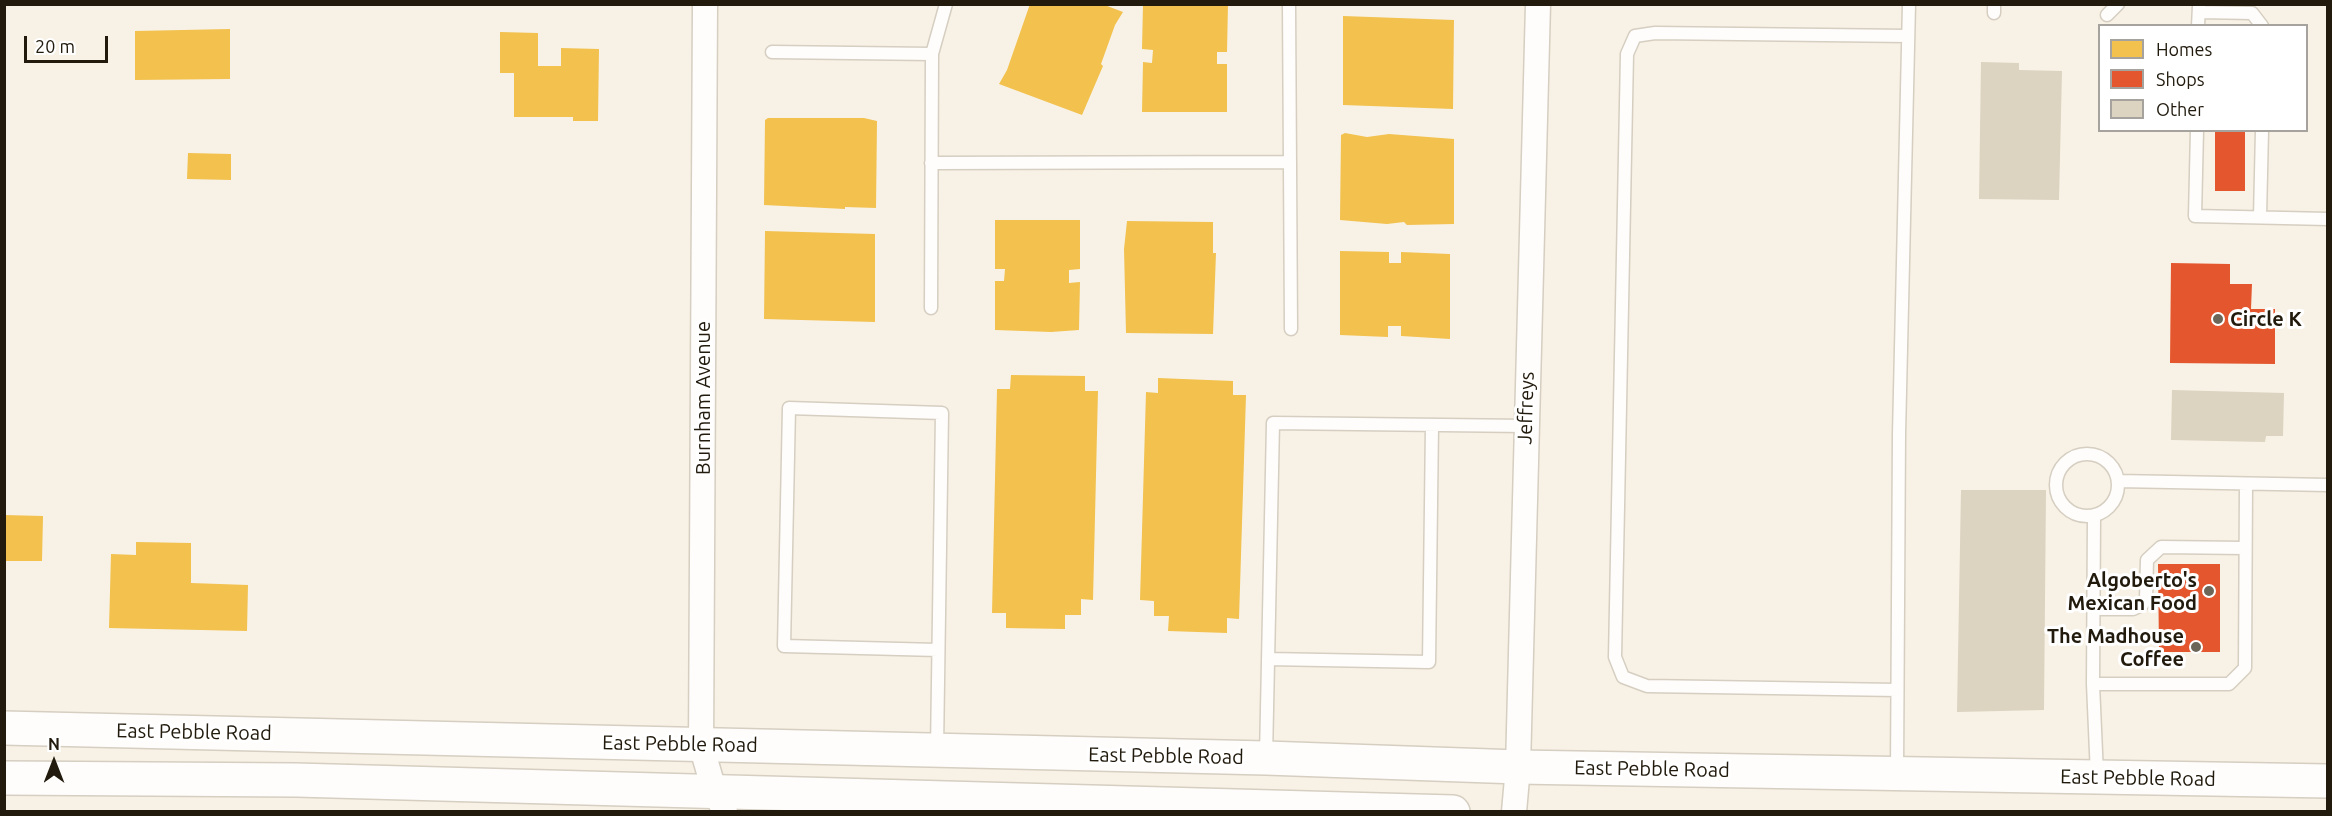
<!DOCTYPE html>
<html>
<head>
<meta charset="utf-8">
<style>
  body { margin:0 }
  #map { position:relative; width:2332px; height:816px; overflow:hidden; background:#f8f2e6; font-family:Ubuntu,sans-serif }
  canvas { display:block }
  .frame { position:absolute; inset:0; border:6px solid #211a0d; pointer-events:none }
  .legend { position:absolute; left:2098px; top:24px; width:210px; height:108px; box-sizing:border-box; background:#fff; border:2px solid #a6a39e; margin:0; padding:8px 10px; list-style:none; font-size:18px; color:#211a0d }
  .legend li { display:flex; align-items:center; gap:12px; height:30px }
  .legend b { width:30px; border:2px solid #a6a39e }
  .north { position:absolute; left:24px; top:732px; width:60px; height:60px; -webkit-text-stroke:4px #fff; paint-order:stroke; rotate:0deg; font-size:16px; font-weight:700; line-height:24px; text-align:center; color:#211a0d }
  .north::after { content:''; display:block; margin:auto; width:21px; height:27px; background:#211a0d; clip-path:polygon(50% 0,100% 100%,50% 72%,0 100%) }
  .scale { position:absolute; left:24px; top:36px; width:84px; height:27px; box-sizing:border-box; border:3px solid #211a0d; border-top:0; padding-left:8px; font-size:18px; line-height:21px; white-space:nowrap; color:#211a0d; -webkit-text-stroke:4px #fff; paint-order:stroke }
</style>
</head>
<body>
<div id="map">
<canvas width="2332" height="816"></canvas>
<div class="frame"></div>
<ul class="legend">
<li><b style="height:16px;background:#f2c14e"></b>Homes</li>
<li><b style="height:16px;background:#e4572e"></b>Shops</li>
<li><b style="height:16px;background:#dcd3c1"></b>Other</li>
</ul>
<div class="north">N</div>
<div class="scale">20 m</div>
</div>
<script>
const context = document.querySelector('canvas').getContext('2d');
context.lineJoin = 'round';
function fill(path, color) { context.fillStyle = color; context.fill(path, 'evenodd'); }
function stroke(path, color, width, dash) { context.strokeStyle = color; context.lineWidth = width; context.lineCap = dash ? 'butt' : 'round'; context.setLineDash(dash || []); context.stroke(path); }
function label(font, color, halo, rows, align = 'center') {
  context.font = font + ' Ubuntu,sans-serif'; context.lineWidth = 6; context.setLineDash([]); context.textBaseline = 'middle'; context.strokeStyle = halo; context.fillStyle = color; for (const [text, x, y, turn = 0] of rows) {
    context.save(); context.translate(x, y); context.rotate((+turn || 0) * Math.PI / 180); context.textAlign = isNaN(turn) ? turn : align; if (halo) context.strokeText(text, 0, 0); context.fillText(text, 0, 0); context.restore();
  }
}
fill(new Path2D(`
  M1030 4H1102L1123 12 1115 25 1101 64 1103 66 1082 115 999 84 1007 70Z
  M1143 4H1228L1227 52H1217V64H1227V112H1142L1143 62 1152 63 1153 50 1142 49Z
  M1343 16 1454 20 1453 109 1343 105Z
  M230 29V79L135 80V31Z
  M500 32 538 33V66H561V48L599 49 598 121H573V117H514V73H500Z
  M768 118H864L877 121 876 208 845 207V209L764 205 765 120Z
  M1345 133 1367 137 1389 134 1454 139V224L1407 225 1404 222 1387 224 1340 220 1341 135Z
  M188 153 231 154V180L187 179Z
  M995 220H1080V269L1069 270V283L1080 282 1079 330 1051 332 995 330V281H1004L1005 269H995Z
  M1127 221 1213 222V253H1216L1213 334 1126 333 1124 249Z
  M765 231 875 234V322L764 319Z
  M1340 251 1389 252V263H1401V252L1450 254V339L1401 336V326H1388V337L1340 335Z
  M1011 375 1085 376V391H1098L1093 600 1081 599V615H1065V629L1006 628V613H992L997 389H1010Z
  M1158 378 1233 381V395H1246L1239 619 1227 618V633L1168 631 1169 616H1154V601L1140 600 1146 392 1158 393Z
  M4 515 43 516 42 561H4Z
  M136 542 191 543V583L248 585 247 631 109 628 111 554 136 555Z`), '#f2c14e');
fill(new Path2D(`
  M2215 130H2245V191H2215Z
  M2171 263 2230 264V284H2252L2251 309H2275V364L2170 363Z
  M2158 564H2220V652H2159Z`), '#e4572e');
fill(new Path2D(`
  M1981 62 2019 63V70L2062 71 2059 200 1979 199Z
  M2172 390 2284 393 2283 436H2266L2265 442 2171 440Z
  M1961 490H2046L2044 710 1957 712Z`), '#dcd3c1');
const lane = new Path2D(`
  M1289 4 1291 329
  M2199 12 2252 13 2262 26
  M1994 13V4
  M2107 15 2118 4
  M2198 26 2199 6
  M772 52 932 54
  M2197 130 2195 216 2328 219
  M931 163 1289 162
  M2260 217 2262 130
  M931 308 932 54 946 4
  M2056 485a31 31 0 1 1 62 0a31 31 0 1 1-62 0Z
  M2118 481 2328 485
  M2094 515 2093 684 2097 775
  M2094 609H2133L2142 605 2146 599 2147 560 2161 547 2245 548
  M1268 659 1429 662 1432 425
  M2093 684H2229L2245 668 2246 484
  M1897 690 1647 686 1623 677 1615 657 1627 54 1635 36 1655 33 1908 36
  M937 749 942 413 789 408 784 646 938 650
  M1266 757 1273 423 1526 426
  M1897 771 1899 434 1909 4`);
const street = new Path2D(`
  M705 4 701 745 714 790 725 812
  M1514 812 1518 767 1538 4`);
const secondary = new Path2D(`
  M4 728 1266 758 1518 767 2328 781
  M4 778 296 780 1453 812`);
stroke(lane, '#d5cec1', 15);
stroke(street, '#d5cec1', 27);
stroke(secondary, '#d5cec1', 36);
stroke(lane, '#fefdfb', 12);
stroke(street, '#fefdfb', 24);
stroke(secondary, '#fefdfb', 33);
for (const [x, y, r, color] of [
  [2218,319,6,"#6c6659"],
  [2209,591,6,"#6c6659"],
  [2196,647,6,"#6c6659"]
]) { const dot = new Path2D(); dot.arc(x, y, r, 0, 2 * Math.PI); context.fillStyle = color; context.fill(dot); stroke(dot, '#fff', 2); }
label('bold 20px', '#211a0d', '#fff', [
  ["Circle K",2230,319,"left"],
  ["Algoberto's",2197,580],
  ["Mexican Food",2197,603],
  ["The Madhouse",2184,636],
  ["Coffee",2184,659]
], 'right');
label('20px', '#211a0d', '#fff', [
  ["Burnham Avenue",703,398,-90],
  ["Jeffreys",1526,408,-88],
  ["East Pebble Road",194,732,1],
  ["East Pebble Road",680,744,1],
  ["East Pebble Road",1166,756,1],
  ["East Pebble Road",1652,769,1],
  ["East Pebble Road",2138,778,1]
]);
</script>
</body>
</html>
